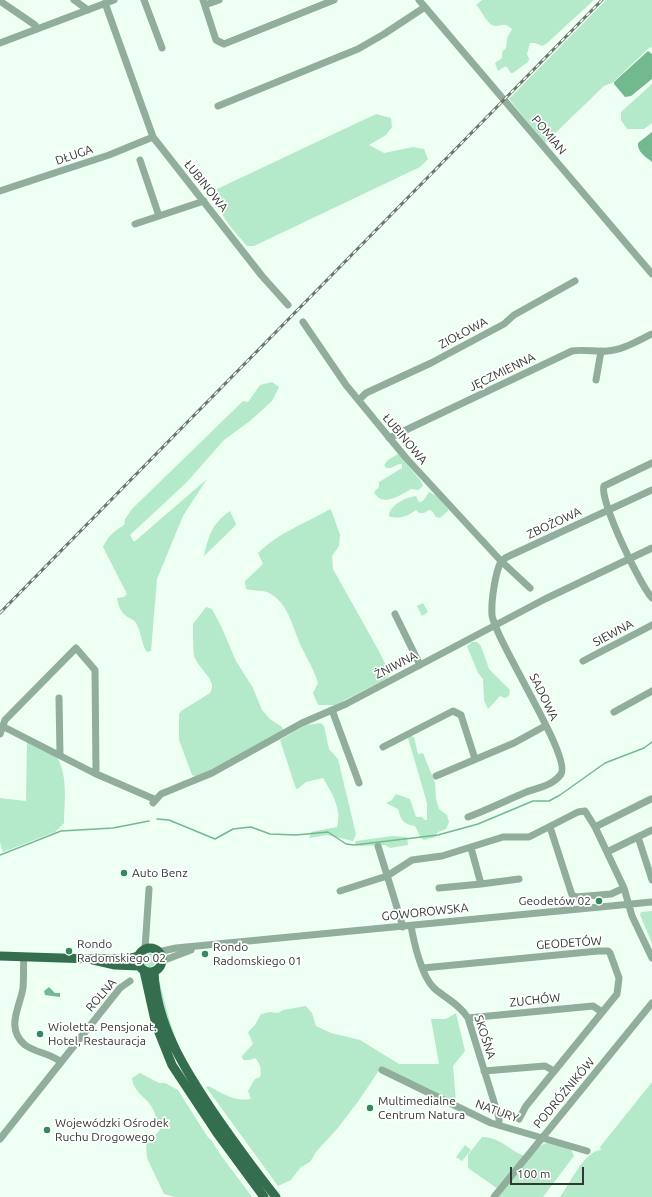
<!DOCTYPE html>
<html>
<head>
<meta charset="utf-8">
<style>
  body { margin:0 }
  #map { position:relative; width:652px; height:1197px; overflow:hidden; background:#eefff4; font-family:Ubuntu,sans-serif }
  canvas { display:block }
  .scale { position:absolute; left:510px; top:1167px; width:74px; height:18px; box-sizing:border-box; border:2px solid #323834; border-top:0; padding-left:5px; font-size:12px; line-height:14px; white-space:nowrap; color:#323834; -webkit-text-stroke:3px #fff; paint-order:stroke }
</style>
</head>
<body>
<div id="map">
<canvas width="652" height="1197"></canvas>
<div class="scale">100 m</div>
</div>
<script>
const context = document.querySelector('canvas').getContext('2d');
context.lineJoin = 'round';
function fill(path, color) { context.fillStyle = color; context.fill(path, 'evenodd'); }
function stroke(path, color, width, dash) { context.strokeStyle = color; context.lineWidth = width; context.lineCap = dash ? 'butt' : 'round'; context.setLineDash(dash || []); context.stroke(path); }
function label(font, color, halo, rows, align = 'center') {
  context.font = font + ' Ubuntu,sans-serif'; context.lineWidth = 3.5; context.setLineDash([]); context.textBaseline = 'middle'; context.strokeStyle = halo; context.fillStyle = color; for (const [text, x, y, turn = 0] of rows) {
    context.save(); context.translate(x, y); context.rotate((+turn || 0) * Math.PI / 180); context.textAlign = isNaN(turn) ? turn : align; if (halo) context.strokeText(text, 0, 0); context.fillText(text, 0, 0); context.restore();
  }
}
fill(new Path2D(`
  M482 0H594L546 44 542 46 535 43H530L527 54 529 59 528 62 513 73H511L506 66 498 71 495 63 502 58V52L506 48 507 38 512 29 506 25C503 24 499 26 496 26 487 26 482 10 476 5Z
  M606 0H652V48L650 47 612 83 604 86 545 143 509 99Z
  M652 84V123L644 129H627L621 120V112Z
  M376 114 391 118 392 127 386 135 369 145 384 153 413 147 424 149 428 159 420 167 254 246H247C233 229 214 212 217 189Z
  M272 382 279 387 272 401 250 421 224 440 186 483 130 535 134 542 207 479 183 516 157 579 151 651 147 652C141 644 142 634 137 625 135 619 129 619 125 615 120 611 118 604 117 598L124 597 127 594 103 547C108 536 114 531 124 525L125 519 132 509 243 401 248 402 260 385Z
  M398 454 421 481 423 486 418 490 411 489C401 495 382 508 374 492L379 487V482L402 468V464H399L391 468H386L384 465 388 460Z
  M429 492 437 496 448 509V511L440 518 436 517 432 511 429 510 424 513H419L416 510C408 516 399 520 389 516 389 505 407 497 416 496L419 502 423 501Z
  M330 509 332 512 340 535 339 546 332 556 333 569 380 653 390 674 386 679 335 705H318L313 693 318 683C314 669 307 659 301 646 292 627 289 602 267 592 262 590 252 591 246 589L245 581 263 564 258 553C279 532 305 524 330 509Z
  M230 511 236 524 234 527 204 556C209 534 212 524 230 511Z
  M423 603 428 612 422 616 417 606Z
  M206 607 212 609 221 626 236 661 253 688 262 710 270 719 282 727 284 732 197 777 192 775 179 740V714L181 711 210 693C219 680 197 669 194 655 193 646 193 633 193 624Z
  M472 642H477L481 646 489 669 510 690 509 696 505 698 500 696 488 709 484 700 483 679 478 673 467 646Z
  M321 723 324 726 329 749 338 759 356 834 353 841 327 835 309 838 311 832 337 827C342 809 332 793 323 778L306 782 299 788 296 789 280 740 306 725Z
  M411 736 414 737 418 754 423 753 435 783 436 799 439 809 447 815 449 822 446 829 438 832 436 837 424 840 421 838 415 826C403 824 401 820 398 809L386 803 392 800 396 794 410 799 416 817H422L425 820H427V803L408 738Z
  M27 740C34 743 45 745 50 749 70 767 64 800 64 823L55 832 3 852 0 842V798L26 801Z
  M392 836 407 837 408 845 390 848 385 845 358 846 355 844 356 841Z
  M652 911V943L640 915 641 912Z
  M142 960a7 7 0 1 1 14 0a7 7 0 1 1-14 0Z
  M157 983H160C167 1013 175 1043 191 1070 202 1089 216 1107 229 1126L228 1127 189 1070 168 1022Z
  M306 1006 312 1013 316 1026 331 1033 360 1040 399 1064H439L431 1019H446L456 1013 465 1051 453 1066 456 1102 419 1086 382 1066 357 1103 337 1129 316 1152 310 1162 301 1167 291 1180 278 1186 206 1087 208 1086C223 1093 233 1102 251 1099L248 1091 255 1079 260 1077C262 1070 260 1063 255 1058L250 1060H243L242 1056 253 1044 248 1032 255 1025 261 1014 270 1012 278 1013 283 1010Z
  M140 1073 159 1083H165L178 1090 207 1136 212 1141 220 1154 252 1197H175L164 1194 147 1158 146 1144 160 1130C157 1121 155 1110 149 1103 142 1095 133 1090 132 1078Z
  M652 1082V1197H560C569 1185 585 1150 601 1150L600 1147Z
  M482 1137C503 1137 512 1155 530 1157 547 1137 548 1142 571 1149L574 1156 543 1197H499L500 1195 498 1189 468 1168V1155Z
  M465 1145 471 1150 462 1161 456 1157Z`), '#b4eac9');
fill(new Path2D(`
  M648 51 652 54V79L631 96 625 97 614 84V82Z
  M652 132V162C646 157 637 152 638 143Z
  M49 987 55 993H60V997L45 995 44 991Z`), '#72b990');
stroke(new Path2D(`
  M157 819 169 820 215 839 233 829 251 827 270 834 296 835 328 832 346 844 354 845 438 835 478 824 533 801H549L560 795 605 763 644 748 652 742
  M0 855 61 831 113 828 149 821`), '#72b990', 1.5);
stroke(new Path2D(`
  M74 0 88 10
  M144 0 162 48
  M203 0 216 40 224 44 334 0
  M419 0 652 274
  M0 1 35 25 37 29
  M105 3 153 137 262 276 288 305
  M205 5 219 0
  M0 43 114 0
  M218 106 358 49 384 34 425 7
  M140 160 159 216
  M0 191 109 155 153 137
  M135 224 204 201
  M303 322 346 385 406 458 501 561C495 574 491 601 492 615 496 642 572 757 561 774 553 786 536 788 524 793 505 801 487 810 468 817
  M596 380 601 351
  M359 400 366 393 431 363 504 324 514 315 575 281
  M389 438 572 351C584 349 595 352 607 351 623 350 639 340 652 334
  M652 463 604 486C599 500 640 585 652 598
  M530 588 501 561 507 557 652 490
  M395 614 420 665
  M583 661 652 625
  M59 698 60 755
  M332 710 359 783
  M614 712 652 691
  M2 726 94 773 154 799
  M0 734 5 720 76 648 95 670 96 773
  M383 747 453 711 461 715 475 759
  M436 776 514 743 545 726
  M153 803 161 794 212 773 302 723 346 704 545 599 652 548
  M550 827 572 895 576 897 611 894 624 888
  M595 827 651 799
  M638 837 652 880
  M378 846 403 927
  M471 848 481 884 519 879
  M607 852 652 830
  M439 888 481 884
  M340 891 387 876 412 860 442 856 503 837H529L578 812 585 811 595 827 624 888 632 916 652 958
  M411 926C414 943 422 978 435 989 447 999 460 1005 468 1018L499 1118V1125
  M145 949 149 889
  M158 952 176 948 652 902
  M24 957C23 967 24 977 23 988 20 1007 5 1028 25 1045 36 1053 50 1053 61 1062
  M162 961 191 950
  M423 968 598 951H608L610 953 619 978 617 994 526 1106 519 1119
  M468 1018 593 1006 602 1012
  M382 1070 491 1123 587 1151
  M484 1071 545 1066 554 1071
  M0 1139 120 988 130 981
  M494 1197 652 1003`), '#90ae9b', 7);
stroke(new Path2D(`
  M138 960a12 12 0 1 1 24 0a12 12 0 1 1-24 0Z
  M0 956 91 959C106 957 124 962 138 956
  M93 960 115 965 139 966
  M144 971 156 1025 172 1065 217 1133 264 1197
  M154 971C156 1026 187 1073 216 1116 235 1143 255 1171 276 1197`), '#346e4f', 9);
const rail = new Path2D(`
  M0 613 602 0`);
stroke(rail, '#6c7670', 3);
stroke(rail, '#fff', 1.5, [4.5]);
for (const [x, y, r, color] of [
  [124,873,4,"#348a5e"],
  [599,901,4,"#348a5e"],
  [69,951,4,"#348a5e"],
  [205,954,4,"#348a5e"],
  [40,1034,4,"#348a5e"],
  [370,1108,4,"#348a5e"],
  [47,1130,4,"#348a5e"]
]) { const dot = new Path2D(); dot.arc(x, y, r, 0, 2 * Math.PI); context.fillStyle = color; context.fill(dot); stroke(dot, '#fff', 1.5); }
label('12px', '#323834', '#fff', [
  ["POMIAN",549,135,50],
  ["DŁUGA",74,155,-19],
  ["ŁUBINOWA",206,186,51],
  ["ZIOŁOWA",463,333,-28],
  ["JĘCZMIENNA",502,372,-26],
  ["ŁUBINOWA",405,439,50],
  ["ZBOŻOWA",554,523,-25],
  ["SIEWNA",613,633,-28],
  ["ŻNIWNA",396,665,-27],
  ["SADOWA",544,697,64],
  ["GOWOROWSKA",425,912,-6],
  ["GEODETÓW",569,943,-4],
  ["ROLNA",101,995,-49],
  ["ZUCHÓW",535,1000,-6],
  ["SKOŚNA",485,1037,72],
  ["PODRÓŻNIKÓW",564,1093,-50],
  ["NATURY",497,1111,20]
]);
label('12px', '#323834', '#fff', [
  ["Auto Benz",132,873],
  ["Geodetów 02",591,901,"right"],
  ["Rondo",77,944],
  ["Radomskiego 02",77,958],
  ["Rondo",213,947],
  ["Radomskiego 01",213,961],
  ["Wioletta. Pensjonat.",48,1027],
  ["Hotel, Restauracja",48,1041],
  ["Multimedialne",378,1101],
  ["Centrum Natura",378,1115],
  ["Wojewódzki Ośrodek",55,1123],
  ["Ruchu Drogowego",55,1137]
], 'left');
</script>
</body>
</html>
